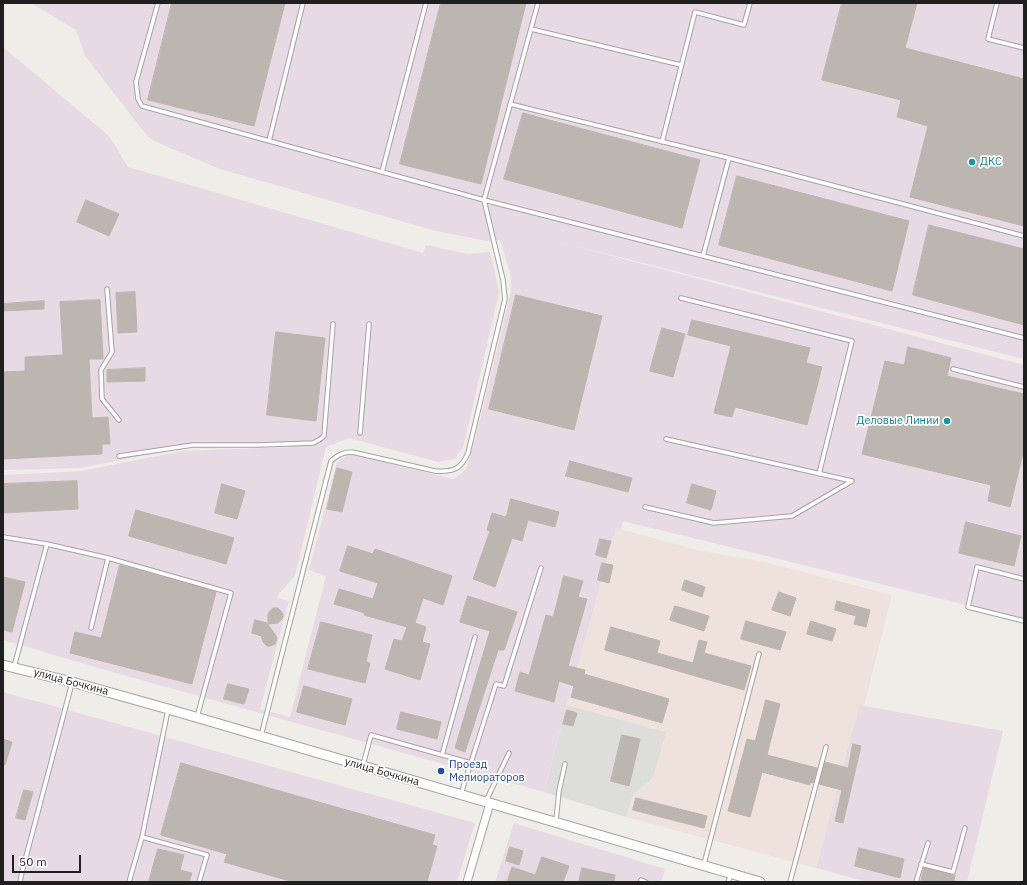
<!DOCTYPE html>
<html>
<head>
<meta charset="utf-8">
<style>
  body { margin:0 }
  #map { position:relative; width:1027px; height:885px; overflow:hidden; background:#efede7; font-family:"IBM Plex Sans",sans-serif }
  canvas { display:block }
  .frame { position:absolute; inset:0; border:4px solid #1f1f1f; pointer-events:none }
  .scale { position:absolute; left:12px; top:855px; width:69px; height:18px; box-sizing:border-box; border:2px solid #1f1f1f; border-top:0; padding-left:5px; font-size:12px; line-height:14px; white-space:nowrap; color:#1f1f1f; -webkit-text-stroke:3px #fff; paint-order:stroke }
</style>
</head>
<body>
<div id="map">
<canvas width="1027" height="885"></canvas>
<div class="frame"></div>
<div class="scale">50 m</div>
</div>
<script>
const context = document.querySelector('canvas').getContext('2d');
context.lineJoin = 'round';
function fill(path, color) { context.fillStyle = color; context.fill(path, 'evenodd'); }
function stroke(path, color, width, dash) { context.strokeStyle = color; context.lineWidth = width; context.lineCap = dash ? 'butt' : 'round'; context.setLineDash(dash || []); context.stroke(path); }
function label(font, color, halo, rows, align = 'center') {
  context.font = font + ' "IBM Plex Sans",sans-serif'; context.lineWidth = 3.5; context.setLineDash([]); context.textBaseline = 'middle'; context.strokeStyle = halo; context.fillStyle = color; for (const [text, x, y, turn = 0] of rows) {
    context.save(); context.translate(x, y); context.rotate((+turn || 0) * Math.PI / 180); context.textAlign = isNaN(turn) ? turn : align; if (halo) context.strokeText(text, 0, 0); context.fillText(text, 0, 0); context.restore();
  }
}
fill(new Path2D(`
  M567 705 667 732 653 778 633 795 626 817 544 792Z`), '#dddddc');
fill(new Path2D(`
  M31 3H1024V359L552 240 1024 365V619L623 521 621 529 616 528 567 705 544 792 116 673 3 640V475L82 471 182 451 296 447 181 448 81 468 3 470V47L109 136 128 167 423 253 426 245 468 254 490 252 495 272 499 293 463 448 454 459 438 462 349 438 326 447 295 576 278 595 277 598 289 601 260 709 290 717 326 576 309 570 337 462 350 454 453 479 466 470 480 420 511 291V276L500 240 487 241 432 230 220 169 163 145 148 137 85 56 76 30Z
  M3 692 475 823 457 882H3Z
  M859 705 1003 731 967 882H867L816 868Z
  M514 823 665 869 661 882H495Z`), '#e7dae4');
fill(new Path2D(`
  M616 528 697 550 765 562 892 595 864 706H859L816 868 626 817 633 795 653 778 666 732 567 705Z`), '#efe2dc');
const building = new Path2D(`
  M172 3H285L254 126 148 100Z
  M441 3H526L481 184 400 164Z
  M842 3H917L905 48 1024 79V226L910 197 928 126 897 117 901 100 822 80Z
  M523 113 700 160 682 228 504 179Z
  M737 176 909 221 892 291 719 245Z
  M86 200 119 214 109 236 77 222Z
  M929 225 1024 249V325L913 295Z
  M135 292 137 332 118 333 116 293Z
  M516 295 602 316 574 430 489 409Z
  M100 300 103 359H89L92 418 108 417 110 444H102V454L3 459V372L25 371V357L63 355 60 302Z
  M44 301V309L3 311V304Z
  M692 320 810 348 806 363 822 367 807 425 735 407 732 417 714 413 731 346 688 335Z
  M662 328 685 334 673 377 650 371Z
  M276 332 325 338 316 421 267 415Z
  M908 347 951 358 947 376 1024 394V449L1010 507 988 501 991 485 862 454 885 361 904 365Z
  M145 368V381L107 382V370Z
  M570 461 632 478 628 492 566 476Z
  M337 468 352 472 342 512 327 509Z
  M77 481 78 509 3 513V484Z
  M222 484 245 491 237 519 215 513Z
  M692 484 716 491 711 510 687 503Z
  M511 499 559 512 555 527 528 520 522 541 512 538 495 587 473 579 490 531 487 530 492 513 506 517Z
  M136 510 234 538 226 564 129 536Z
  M966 522 1021 536 1014 566 959 553Z
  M600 539 611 541 606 558 596 555Z
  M348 546 373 554 375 549 452 576 443 605 423 598 415 623 426 627 422 642 430 644 420 680 385 669 394 639 402 641 407 627 364 615 365 613 334 604 339 589 373 599 378 583 340 571Z
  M602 563 613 565 609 583 598 580Z
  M120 565 216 592 192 684 70 653 75 632 101 638Z
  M564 576 583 581 578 597 587 599 568 666 585 670 584 674 669 699 662 723 571 697 574 686 559 681 554 702 515 691 520 672 529 675 546 615 553 617Z
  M3 577 25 582 12 632 3 630Z
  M685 580 705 587 702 597 682 590Z
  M779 592 796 598 790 616 772 610Z
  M468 596 517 612 504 650H498L465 752 455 748 490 631 460 622Z
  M837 601 870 610 866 627 854 624 856 616 835 610Z
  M675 606 709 616 704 631 670 620Z
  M273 608H278L280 610 283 614V617L282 619 278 623 268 624V614L269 612Z
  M255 620 267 623 276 636 277 639 275 644 270 646H267L263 642 261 636 252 633Z
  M746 621 786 632 780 650 741 639Z
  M811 621 836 629 832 641 807 634Z
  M321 622 372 635 366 662 370 663 365 683 308 669Z
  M611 627 660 641 657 653 693 663 699 640 707 642 704 653 751 666 744 690 605 650Z
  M228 684 249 689 244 704 224 699Z
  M304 686 352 699 345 725 297 712Z
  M766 700 780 704 767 755 817 768 813 783 810 782V785L762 772 750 817 728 811 747 739 755 741Z
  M567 710 577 713 573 726 563 724Z
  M401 712 441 722 437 739 397 729Z
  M622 735 640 739 629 786 611 781Z
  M3 739 12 742 5 765 3 764Z
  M853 744 861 746 843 823 835 821 842 790 819 784 825 762 848 768Z
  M181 763 435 835 432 845 437 846 427 882H293L224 862 227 854 161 835Z
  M24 790 33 792 25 820 16 818Z
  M636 798 707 816 704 828 633 810Z
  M510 847 523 851 519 865 506 861Z
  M859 848 904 859 900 878 855 866Z
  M158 849 184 855 180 870 192 873 189 882H149Z
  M542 857 569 866 563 882H507L512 867 535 875Z
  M582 868 615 875 614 882H579Z
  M924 868 952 875H955L954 882H921Z`);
fill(building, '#bcb6b0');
stroke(building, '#bfb5ab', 1);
const service = new Path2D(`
  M158 3 136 82 138 99 142 106 484 200 1024 338
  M997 3 988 39 1024 48
  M531 29 681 65
  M510 104 729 158 703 256
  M269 141 303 3
  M662 142 695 12 744 25 750 3
  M729 158 1024 236
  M382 172 426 3
  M107 289 112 352 101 370 102 399 119 420
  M681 298 852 341 819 474
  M953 369 1024 387
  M360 433 369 324
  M666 439 852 481
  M119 456 193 445H258L313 443 319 440 324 436 333 324
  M645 507 714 523 792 516 852 481
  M3 537 47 544 108 558 231 593 197 717
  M1024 579 977 567 968 607 1024 621
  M91 628 108 558
  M14 667 47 544
  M261 736 331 461C338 455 343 452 352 452L435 471C452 472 461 470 468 453L505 299 503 280 484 200 538 3
  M442 755 475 637
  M363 765 371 735 471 763
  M461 794 496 684 504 686 541 568
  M486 801 509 753
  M556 821 559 791 565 764
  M142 837 207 855 199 882
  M704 864 759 654
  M921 864 953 872 965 828
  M641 880 646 882
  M20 882 22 872 72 683
  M129 882 142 837 168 710
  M728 882 731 875
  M790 882 826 747
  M916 882 928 843`);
const minor = new Path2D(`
  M467 882 490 803`);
const tertiary = new Path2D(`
  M3 665 72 682 168 709 760 882`);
stroke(service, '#a3a3a3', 5.5);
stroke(minor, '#a3a3a3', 9);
stroke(tertiary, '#a3a3a3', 11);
stroke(new Path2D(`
  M1023 882 1024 879`), '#ea8f7d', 1.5, [2, 2]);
stroke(service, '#fff', 3.5);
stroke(minor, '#fff', 7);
stroke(tertiary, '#fff', 9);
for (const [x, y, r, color] of [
  [972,162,4,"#0f9aa8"],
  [947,421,4,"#0f9aa8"],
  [441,771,4,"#1a4fb4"]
]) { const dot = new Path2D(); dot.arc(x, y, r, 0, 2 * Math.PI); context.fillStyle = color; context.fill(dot); stroke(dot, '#fff', 1.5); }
label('11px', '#0d838f', '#fff', [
  ["ДКС",980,162],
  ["Деловые Линии",939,421,"right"]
], 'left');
label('11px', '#1f1f1f', '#fff', [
  ["улица Бочкина",71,682,15],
  ["улица Бочкина",382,772,16]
]);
label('11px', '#164399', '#fff', [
  ["Проезд",449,765],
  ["Мелиораторов",449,778]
], 'left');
</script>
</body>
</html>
